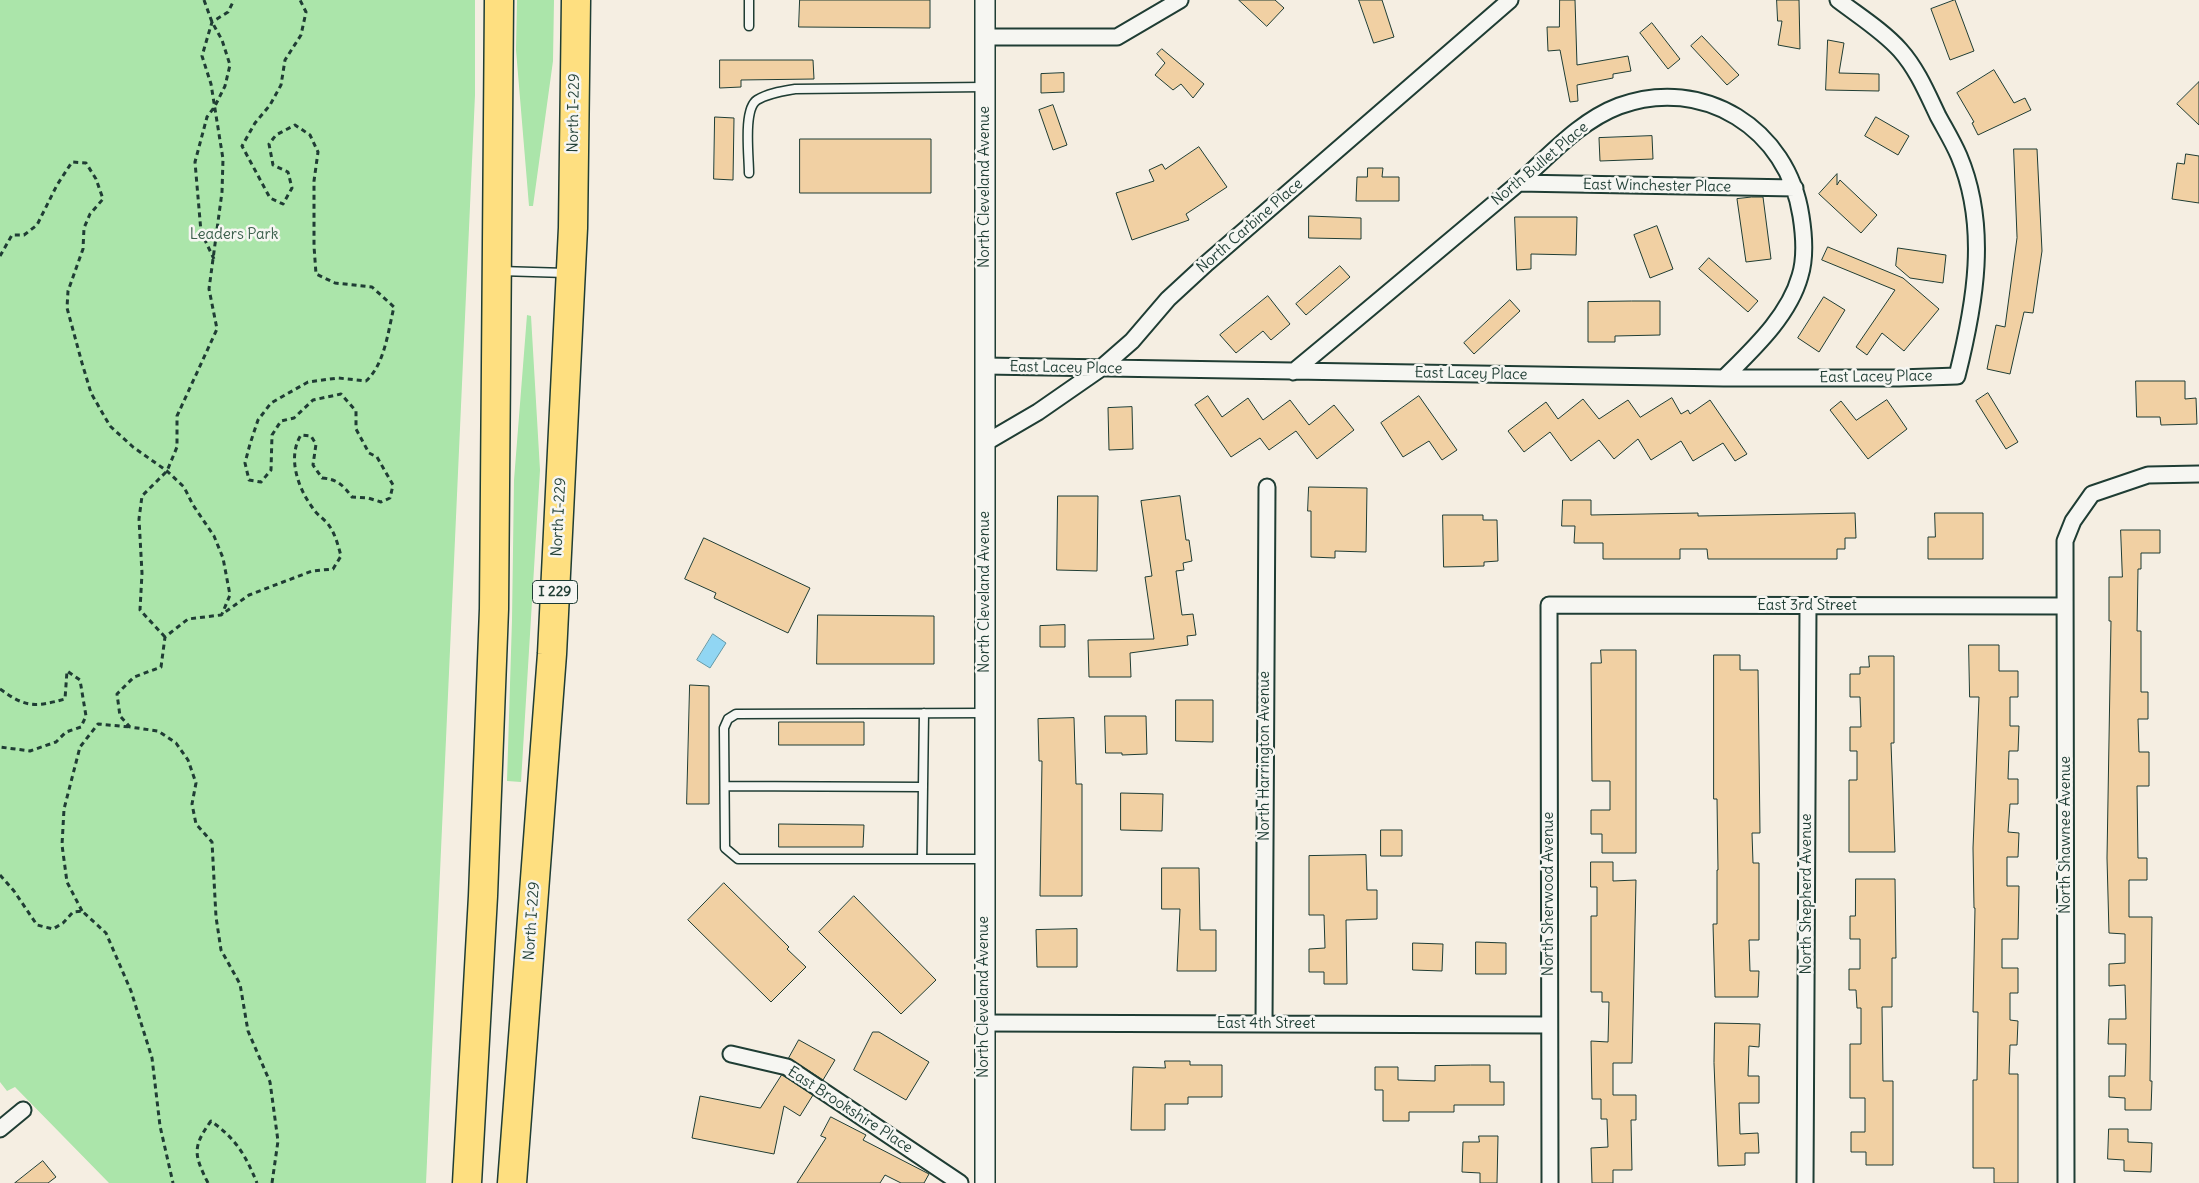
<!DOCTYPE html>
<html>
<head>
<meta charset="utf-8">
<style>
  body { margin:0 }
  canvas { display:block; background:#f5eee2 }
</style>
</head>
<body>
<canvas width="2199" height="1183"></canvas>
<script>
const context = document.querySelector('canvas').getContext('2d');
context.lineJoin = 'round';
function fill(path, color) { context.fillStyle = color; context.fill(path, 'evenodd'); }
function stroke(path, color, width, dash) { context.strokeStyle = color; context.lineWidth = width; context.lineCap = dash ? 'butt' : 'round'; context.setLineDash(dash || []); context.stroke(path); }
function label(font, color, halo, rows, align = 'center') {
  context.font = font + ' Delius,sans-serif'; context.lineWidth = 5; context.setLineDash([]); context.textBaseline = 'middle'; context.strokeStyle = halo; context.fillStyle = color; for (const [text, x, y, turn = 0] of rows) {
    context.save(); context.translate(x, y); context.rotate((+turn || 0) * Math.PI / 180); context.textAlign = isNaN(turn) ? turn : align; if (halo) context.strokeText(text, 0, 0); context.fillText(text, 0, 0); context.restore();
  }
}
fill(new Path2D(`
  M0 0H475V95L426 1183H109L15 1087 7 1091 0 1082Z
  M517 0H554L553 61 533 206H529L516 50Z
  M527 315 531 316 540 470 521 782 507 781 512 620 514 480Z`), '#abe5aa');
const water = new Path2D(`
  M713 634 726 643 710 668 697 660Z`);
fill(water, '#91d6f3');
stroke(water, '#6399a7', 1);
const building = new Path2D(`
  M800 0H930V28L799 27Z
  M1239 0H1275L1284 8 1267 26Z
  M1359 0H1382L1394 37 1374 43Z
  M1560 0H1575L1577 65 1628 56 1631 71 1613 74V78L1577 85 1578 101 1570 102 1560 50 1548 51 1547 27H1559Z
  M1777 0H1799L1800 49 1778 45 1782 21H1778Z
  M1955 0 1974 51 1950 60 1931 9Z
  M1652 23 1680 59 1668 69 1640 33Z
  M1702 36 1739 75 1727 85 1691 46Z
  M1828 40 1844 43 1839 73 1879 74V91L1826 90Z
  M1162 49 1204 84 1193 98 1181 84 1173 90 1155 75 1165 63 1157 54Z
  M720 60H813L814 79 741 80V87L720 88Z
  M1994 70 2014 103 2025 98 2031 110 1978 135 1972 123 1974 122 1957 93Z
  M1064 73V92L1041 93V74Z
  M2199 82V125L2177 104Z
  M1053 105 1067 145 1053 150 1039 110Z
  M715 117 734 118 733 180 714 179Z
  M1876 117 1909 136 1898 155 1865 136Z
  M1652 136 1653 159 1600 161 1599 138Z
  M800 139H931V193H800Z
  M1199 147 1227 187 1186 214 1189 220 1132 240 1116 193 1154 181 1149 170 1162 164 1165 169Z
  M2014 149H2037L2042 251 2033 313 2024 312 2010 374 1987 369 1996 325 2005 327 2017 238Z
  M2186 154 2199 156V203L2172 199 2177 163 2184 164Z
  M1368 168H1383L1382 177H1399V201H1356L1357 177H1367Z
  M1837 174V185L1840 180 1877 215 1861 233 1819 194Z
  M1752 197H1763L1771 259 1746 262 1737 199Z
  M1309 216 1361 218V239L1309 238Z
  M1515 217H1577L1576 255 1531 254V269L1517 270Z
  M1657 226 1673 269 1650 278 1634 235Z
  M1828 247 1903 278 1939 309 1904 351 1882 333 1867 355 1856 347 1895 290 1822 260Z
  M1898 248 1946 255 1943 283 1910 278 1896 266Z
  M1709 258 1758 301 1748 312 1699 269Z
  M1340 266 1350 277 1306 315 1296 304Z
  M1268 296 1290 324 1271 340 1263 331 1236 353 1220 335Z
  M1824 297 1845 310 1819 352 1798 338Z
  M1510 300 1520 311 1474 354 1464 343Z
  M1632 301H1660V335L1615 336V342H1588V302Z
  M2136 381H2185V399L2196 398 2197 424 2161 425 2160 417H2137Z
  M1988 393 2018 442 2006 449 1976 401Z
  M1208 396 1222 417 1248 398 1263 420 1290 400 1309 425 1334 405 1354 430 1317 459 1296 431 1269 450 1260 438 1231 457 1195 405Z
  M1419 396 1457 450 1442 460 1429 441 1403 457 1381 423Z
  M1672 398 1681 414 1688 410 1690 414 1710 400 1747 454 1735 461 1723 443 1693 461 1681 441 1651 460 1638 439 1614 459 1599 440 1571 461 1550 432 1524 452 1508 431 1546 402 1558 419 1583 399 1599 419 1628 400 1640 417Z
  M1887 400 1907 429 1868 459 1830 410 1841 401 1856 420Z
  M1132 407 1133 449 1109 450 1108 408Z
  M1309 487 1367 488 1366 552 1335 551V558L1311 557V511H1308Z
  M1058 496H1098L1097 571 1057 570Z
  M1180 496 1186 540H1189L1192 561 1183 563 1184 570 1176 571 1182 615 1193 614 1196 635 1187 636 1188 645 1130 653 1131 677H1089L1088 640 1154 639 1145 577 1152 576 1141 501Z
  M1563 500H1591V515L1698 513V516L1855 513 1856 538H1845V549H1837V559H1708L1707 549H1680V559H1603V543H1574L1575 526H1562Z
  M1935 513H1983V559H1928V537H1935Z
  M1443 515H1483V520H1497L1498 561 1484 562V566L1444 567Z
  M2121 530H2160V553H2141V569H2138L2137 631H2141V692H2148V719H2138L2139 752H2149V786H2137L2138 858H2147V880H2129V917H2152L2150 1081H2152L2151 1110H2125V1098L2109 1097V1076H2125L2126 1044H2108L2109 1019H2126L2125 985 2109 986V964L2125 963V934L2109 933 2107 858 2111 621H2109V577H2122Z
  M704 538 810 588 788 633 714 598 716 593 685 579Z
  M818 615 934 616V664H817Z
  M1065 625V647H1040V626Z
  M1969 645H1999V671H2018V697H2010V726H2019L2018 751H2009L2008 779H2018V804H2010L2008 832 2019 833 2018 857H2007V886H2019L2018 939H2002V968H2018V993H2010V1020L2018 1021 2017 1045H2010L2009 1074H2018V1183H1994V1168H1973V1080H1977L1978 1012H1973L1975 908H1974L1973 848 1979 697H1970Z
  M1601 650H1636V853H1602V834H1591V810H1610V781H1592L1591 663H1601Z
  M1714 655H1740V670H1758L1760 833H1752L1753 863H1759V940H1749L1750 971H1759L1758 997H1715L1713 924H1717V870H1718L1717 799H1714Z
  M1869 656H1894V743H1891L1895 852H1849V780H1857V751H1850V727H1861L1860 697H1850V674H1860V667H1869Z
  M690 685 709 686V804H687Z
  M1176 700H1213V742L1176 741Z
  M1105 716H1146L1147 754 1122 755V753H1106Z
  M1074 718 1076 784H1082V896H1040L1042 761H1039L1038 719Z
  M779 722H864V745H779Z
  M1121 793 1163 794 1162 831 1121 830Z
  M779 824 864 825 863 847H779Z
  M1381 830H1402V856H1381Z
  M1366 855 1367 890H1377V919L1346 920 1347 984H1324V972H1309V949L1325 948 1324 915H1309V856Z
  M1591 862H1613V881L1636 880 1632 1063H1613V1095H1636V1120H1631L1632 1170H1613V1183H1592L1591 1148 1608 1147 1607 1119H1601V1099H1592L1591 1041 1608 1042 1609 1002H1602V992H1591V916H1597V887H1591Z
  M1162 868H1199L1200 930H1216V971H1177L1180 909H1162Z
  M1856 879H1895L1896 958H1892V1007H1882L1883 1081H1893V1165H1866V1152H1851V1132H1865V1098H1850V1044H1861V1008H1857L1856 990H1849V969H1860V939H1850V916H1855Z
  M724 883 789 947 787 949 806 967 771 1002 688 920Z
  M854 896 936 980 901 1014 819 932Z
  M1077 929V967H1037L1036 930Z
  M1476 942 1506 943V974H1476Z
  M1413 943 1443 944 1442 971 1413 970Z
  M1715 1023 1760 1024 1759 1047 1749 1046 1748 1076H1759V1103H1739L1740 1134 1758 1133 1759 1153H1745V1165L1718 1166 1714 1063Z
  M873 1032H879L929 1062 906 1100 854 1070Z
  M799 1040 835 1060 823 1080 789 1058Z
  M1165 1061H1190V1065H1222V1097H1188V1104H1165V1130H1131L1133 1067 1165 1068Z
  M1471 1065H1490V1082H1504V1105H1454V1112H1409V1121H1383V1090H1375V1067H1398V1080L1435 1081V1066Z
  M782 1075 813 1095 800 1116 784 1106 774 1154 692 1138 700 1096 760 1108Z
  M831 1117 866 1135 863 1140 929 1174 924 1183H901L885 1175 880 1183H797L826 1138 821 1136Z
  M2109 1129H2128V1142L2152 1143 2151 1172 2124 1171V1160L2108 1159Z
  M1479 1136H1498L1497 1183H1480V1173L1462 1172 1463 1142H1479Z
  M43 1161 56 1177 48 1183H15Z`);
fill(building, '#f1d0a3');
stroke(building, '#1f3d34', 1);
const service = new Path2D(`
  M749 26V0
  M749 173C749 156 743 109 757 100 768 93 783 91 795 89L985 87
  M500 271 566 273
  M725 786 923 787
  M922 859 924 713
  M984 859H738L725 848 724 728 728 719 736 714 985 713`);
const minor = new Path2D(`
  M985 37H1117L1180 0
  M1518 183 1795 188
  M985 366 1724 378H1899L1957 376C1975 304 1989 227 1959 156 1953 142 1945 129 1938 116 1927 93 1917 69 1900 50 1883 31 1859 16 1838 0
  M1293 372C1367 311 1440 249 1514 187 1547 159 1577 122 1619 106 1703 75 1788 129 1801 216 1804 235 1806 257 1800 276 1789 316 1753 349 1724 378
  M985 443 1038 412 1100 369 1132 341 1168 299 1207 263 1510 0
  M984 1023 1549 1025
  M1264 1024 1267 487
  M731 1054 787 1067 960 1183
  M0 1129 23 1110
  M1550 1183 1549 605 2065 606
  M1805 1183 1808 606
  M2066 1183 2065 541 2073 521 2092 494 2148 475 2199 474`);
const tertiary = new Path2D(`
  M985 1183V0`);
const motorway = new Path2D(`
  M467 1183 483 896 494 609 499 0
  M512 1183 552 654 573 228 576 0`);
stroke(service, '#1f3d34', 11);
stroke(minor, '#1f3d34', 19);
stroke(tertiary, '#1f3d34', 22);
stroke(motorway, '#1f3d34', 31);
stroke(new Path2D(`
  M204 0 212 22 222 40 230 65 225 86 215 106 207 117 195 162 201 232 214 259
  M0 256 12 235H24L37 225 57 185 72 162 86 163 96 179 103 199 90 214 84 228 83 249 68 291 67 308 82 363 91 393 110 426 133 447 167 471 184 487 193 505 214 536 223 558 230 595 222 614
  M165 637 140 610 142 573 139 519 142 496 167 471 177 447V416L217 329 209 289 222 192 223 159 211 84 202 56 212 22 228 12 234 0
  M0 689C26 708 35 707 65 699L67 671 80 680 86 716 81 727 66 732 56 742 30 751 0 747
  M0 875 14 891 37 925 53 929 63 923 73 912 82 911 106 933 131 991 152 1058 160 1126 173 1183
  M82 911 67 882 62 845 64 809 80 747 98 724 130 727
  M208 1183C194 1155 192 1147 211 1121 236 1139 245 1154 257 1183
  M272 1183 278 1141 270 1082 248 1031 240 984 221 950 216 917 212 842 196 824 192 804 196 783 188 760 176 743 158 731 130 727 120 716 117 694 134 677 161 667 165 637 188 619 221 615 249 595 312 571 333 569 341 556C338 545 335 533 328 524 323 518 316 514 312 507 298 488 287 457 301 435L311 436 316 444 313 465 322 478C337 479 343 485 352 497L368 498 381 502 390 498 393 485 377 457 369 453 356 429V411L341 394 313 400 294 418 281 421 272 435 271 470 261 482 249 480 245 463 250 444 258 420 271 403 308 382 338 378 366 381C385 364 388 331 394 307L372 287 335 283 316 274 314 246V181L318 152 310 135 295 125 276 135 269 144 273 165 288 172 292 188 283 204 270 198 242 146 255 123 270 105 281 85 285 60 301 35 306 12 300 0`), '#1f3d34', 3, [5, 4]);
stroke(service, '#f6f6f2', 8);
stroke(minor, '#f6f6f2', 15);
stroke(tertiary, '#f6f6f2', 19);
stroke(motorway, '#fedf80', 28);
for (const [x, y, w] of [
  [555,592,45]
]) { const box = new Path2D(); box.roundRect(x - w / 2, y - 11.5, w, 23, 4); context.fillStyle = '#f6f6f2'; context.fill(box); stroke(box, '#1f3d34', 1); }
label('bold 14px', '#1f3d34', null, [
  ["I 229",555,592]
]);
label('15px', '#1f3d34', '#f6f6f2', [
  ["North I-229",574,113,-89],
  ["North Bullet Place",1540,164,-40],
  ["East Winchester Place",1657,186,1],
  ["North Cleveland Avenue",985,187,-90],
  ["North Carbine Place",1250,226,-41],
  ["East Lacey Place",1066,368,1],
  ["East Lacey Place",1471,374,1],
  ["East Lacey Place",1876,377,-1],
  ["North I-229",559,517,-87],
  ["North Cleveland Avenue",985,592,-90],
  ["East 3rd Street",1807,606],
  ["North Harrington Avenue",1265,756,-90],
  ["North Shawnee Avenue",2066,835,-90],
  ["North Sherwood Avenue",1549,894,-90],
  ["North Shepherd Avenue",1807,894,-90],
  ["North I-229",532,921,-86],
  ["North Cleveland Avenue",984,997,-90],
  ["East 4th Street",1266,1024],
  ["East Brookshire Place",850,1110,33]
]);
label('15px', '#3b5f4c', '#f6f6f2', [
  ["Leaders Park",234,235]
]);
</script>
</body>
</html>
